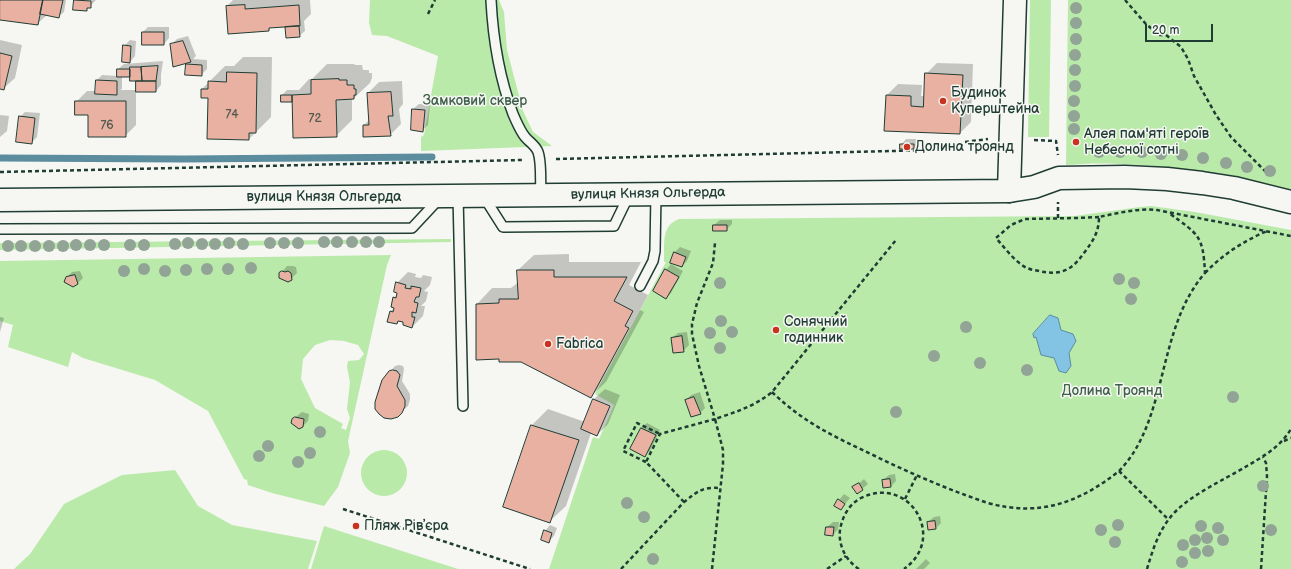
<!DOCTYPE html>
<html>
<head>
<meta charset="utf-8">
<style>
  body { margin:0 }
  #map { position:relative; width:1291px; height:569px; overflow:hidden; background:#f6f6f2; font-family:"Balsamiq Sans",sans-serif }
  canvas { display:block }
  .scale { position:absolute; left:1145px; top:24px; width:68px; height:18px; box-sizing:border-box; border:2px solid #1f3d34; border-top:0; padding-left:5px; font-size:12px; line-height:14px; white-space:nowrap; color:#1f3d34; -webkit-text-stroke:3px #f6f6f2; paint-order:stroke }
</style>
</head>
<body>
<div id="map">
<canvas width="1291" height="569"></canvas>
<div class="scale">20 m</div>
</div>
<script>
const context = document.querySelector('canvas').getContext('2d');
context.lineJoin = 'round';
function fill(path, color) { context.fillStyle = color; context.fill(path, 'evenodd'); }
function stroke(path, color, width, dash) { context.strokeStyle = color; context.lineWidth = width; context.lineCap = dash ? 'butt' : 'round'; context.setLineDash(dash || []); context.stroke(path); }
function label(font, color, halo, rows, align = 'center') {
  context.font = font + ' "Balsamiq Sans",sans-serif'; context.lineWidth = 3; context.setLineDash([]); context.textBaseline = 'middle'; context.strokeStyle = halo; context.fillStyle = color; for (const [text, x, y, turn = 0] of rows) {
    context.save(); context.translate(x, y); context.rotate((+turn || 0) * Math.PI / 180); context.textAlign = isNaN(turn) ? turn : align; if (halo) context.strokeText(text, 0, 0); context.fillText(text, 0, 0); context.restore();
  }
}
fill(new Path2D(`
  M370 0H499L504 12 507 50 523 111 533 132 552 146 421 151V137L424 135 438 56 387 36 372 35 369 23Z
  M1030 0H1051L1049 137H1028Z
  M1068 0H1291V190C1235 174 1177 166 1118 164 1101 163 1083 164 1066 165Z
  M1151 206 1195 212 1291 230V569H549L593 437 599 439 614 405 595 394 666 262H664C665 245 660 226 679 219L1075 216 1140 207Z
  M451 239V242L0 250V243Z
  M391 255 387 265 348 441 350 453 338 487 324 506 272 493 248 485 247 480 244 479 208 411 155 380 83 358 72 352 68 367 8 347 13 325 0 321V261ZM330 340 344 341 358 345 364 354 359 360 348 361 347 367 350 382 347 409 350 418 346 430 341 428 343 424 315 408 301 379 303 359 315 345Z
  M361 473a23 23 0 1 1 46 0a23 23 0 1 1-46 0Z
  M175 470 198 506 232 525 317 541 308 569H14L30 554 64 504 122 475Z
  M324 526 458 569H311Z`), '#baeaa9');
const water = new Path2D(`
  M1050 315 1058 318 1061 330 1073 334 1076 341 1069 353 1071 366 1066 373 1059 371 1054 358 1041 355 1036 337 1034 338 1033 334Z`);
fill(water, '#83c3e4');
stroke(water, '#5b8d9e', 1);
fill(new Path2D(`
  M0 0H66L64 12 58 17 47 15 37 24 0 19Z
  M75 0H96L86 10 74 9Z
  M233 0H310L311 14 304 21 305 31 299 36 286 28 288 26 272 27 268 30 227 6Z
  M148 27H169V38L164 44 143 32Z
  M188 36 196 56 193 59 207 60V69L201 75 186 74 187 63 171 45 177 39Z
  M0 40 22 45 15 78 4 88H0Z
  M130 40 136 41 135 56 130 62 124 46Z
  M243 57H272L271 117 249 139 208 138 209 97 202 89 225 66H234Z
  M163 61 161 75V85L156 91H136V125L125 136 89 114 76 102 87 91H96L97 80 102 75 118 76V69L124 64ZM122 76H131L137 80V90H120L122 89Z
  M937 63 973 64 971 122 960 133 887 95 898 84 922 85 921 96H925L926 74Z
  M327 64H355L354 65H362L363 70H369V73H372V78L370 83 354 98H352V120L336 136 293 101H282V95L287 90H299L309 79H312Z
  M402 81 403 104 399 109 401 124 390 135 364 125 370 119 368 93 379 82Z
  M419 104 430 105 428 125 423 130 412 129 413 109Z
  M25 112 40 113 37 137 31 143 20 117Z
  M0 115 9 116 7 131 0 137Z
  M906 139H919V143L913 148 901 145Z
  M720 220H732V224L726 230 714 225Z
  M680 247 691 251 687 261 682 266 671 262 675 252Z
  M569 254V262H641L629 285 648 295 640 310 644 312 606 382 590 397 477 304 492 288H511L516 284 519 283 518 270 534 255Z
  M671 264 683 271 671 293 666 298V270Z
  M287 266H293L296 267 297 273 291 279 280 274Z
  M80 271 83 278 77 284 67 277 72 272Z
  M408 272 416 274 415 277 421 278 423 275 432 277 430 285 424 291 428 292 426 301 421 306H425L423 316 412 327 405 322 399 321 397 323 390 312 395 307 394 298 399 292 397 283Z
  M0 317 4 318 0 332Z
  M687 332 689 345 683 351 672 338 678 333Z
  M399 365 403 366 404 369 402 381 410 394V400L408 406 397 416 390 372 395 366Z
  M605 389 620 395 608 424 597 435 591 433 566 506 550 521 504 506 532 425 548 409 585 422 594 399Z
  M700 392 705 408 700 413 686 400 691 395Z
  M302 412 309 414 308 421 303 426 293 419Z
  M647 423 660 430 650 451 644 456 641 428Z
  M895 474 896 481 891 486 883 480 889 475Z
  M864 479 868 484 857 493 854 488Z
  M844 494 850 498 841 509 835 505Z
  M940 516 941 523 936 528 928 522 934 517Z
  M833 522H839L838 529 833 535 827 527Z
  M550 525 557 528 554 536 548 542 545 531Z
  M926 559 930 563 924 569H916Z`), '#0003');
stroke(new Path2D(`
  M0 158 183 159 432 157`), '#5b8d9e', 7);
const building = new Path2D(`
  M0 0H43L38 25 0 20Z
  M43 0H63L59 18 40 14Z
  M74 0 91 1V8H87V11L73 10Z
  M245 5V9L299 5 300 26 269 28V31L228 34 226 6Z
  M299 26 300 37 286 38 285 27Z
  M142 32H164V45H142Z
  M183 41 191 62 173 67 170 44Z
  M123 45 131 46 130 63 122 62Z
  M0 53 12 56 4 90 0 89Z
  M186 64 202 65V76L185 75Z
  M158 66 156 81H142L141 67Z
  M130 67H141L142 81H130Z
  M117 69H130V77H117Z
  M227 72 257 73 256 133H249V140L207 139 208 98H201V89H208V81L226 82Z
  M925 73 963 75 960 134 884 131 886 95 911 96V106L923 107Z
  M339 79V80H347V85H354V89H356V95H354V99L336 100 337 137 293 138 292 95 311 94V80Z
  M96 80 117 81V95L95 94Z
  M136 81H156V92H136Z
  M391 92 393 116H388L391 136 363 137V125H369L367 93Z
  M281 95H292V102H281Z
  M75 101H126V137H88V115H75Z
  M412 109 425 110 423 132 411 130Z
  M19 116 35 118 32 144 16 142Z
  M900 144H914V149H900Z
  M713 225H727V231H713Z
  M674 252 686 257 682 267 670 263Z
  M665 269 679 277 666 299 653 291Z
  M517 270H554V277H627L614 301 633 311 625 326 629 328 591 398 521 362H499V359L476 360V304L499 303V299H518Z
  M282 271 285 272 288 271 291 273 292 280 288 282 279 278V273Z
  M75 275 78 284 73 287 64 282 66 277Z
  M396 282 406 285 405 288 411 289V286L421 288 419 297H416L414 302 418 303 416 313 412 312V317H415L412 328 403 325V322L398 321 397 324 387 322 390 311 393 312 394 308 391 307 393 297 396 298 397 293 394 292Z
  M682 336 684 352 673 353 671 338Z
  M393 370 397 371 400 375 397 386 405 400V406L402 413 398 417 391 419 384 418 379 414 375 409V402L382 380 389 371Z
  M694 397 701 414 691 417 685 400Z
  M593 399 610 406 597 436 581 429Z
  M295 417 304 419 303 427 299 429 291 423 292 419Z
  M531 425 579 440 550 523 503 507Z
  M641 428 656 435 645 457 630 449Z
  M890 479 891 487 883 488 882 480Z
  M859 483 863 490 857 494 852 487Z
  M838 499 845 504 841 510 834 506Z
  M935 521 936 529 928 530 927 522Z
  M826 527H834L833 536 825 535Z
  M544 530 552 533 549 543 541 540Z`);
fill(building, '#e9b1a1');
stroke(building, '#1f3d34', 1);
const service = new Path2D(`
  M491 0C493 39 499 77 513 114 516 121 519 128 523 134 527 141 535 144 538 152 542 163 540 183 541 195
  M458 196 463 406
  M484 197 503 227 614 226 629 195
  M0 229 412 228 440 198
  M640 286 653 261 655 251 656 194`);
const tertiary = new Path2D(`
  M1009 191 1034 187 1059 178 1125 177 1167 179 1202 183 1234 188 1291 202`);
const secondary = new Path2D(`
  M0 200 1009 191 1015 0`);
stroke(service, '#1f3d34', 12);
stroke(tertiary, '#1f3d34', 25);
stroke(secondary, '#1f3d34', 25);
stroke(new Path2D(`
  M1125 0 1145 23 1159 35H1166L1181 47 1188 59 1194 76 1216 115 1231 137 1266 172
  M428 14 435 0
  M1034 140 1056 141 1058 155
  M965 142 988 139
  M556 159 934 150
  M0 172 523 160
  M1099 217 1077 218 1025 219 1011 225 996 238C1004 247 1012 258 1022 265 1027 269 1033 270 1039 271 1061 276 1072 270 1084 253 1093 241 1099 232 1099 217 1118 213 1138 208 1157 210L1291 236
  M1058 218V202
  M1205 273C1223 254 1244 241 1267 231
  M772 392C804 423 835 437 875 456 912 474 949 490 988 503 1039 517 1079 503 1119 471L1168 519
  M1284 441 1291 438
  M646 462 623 451 637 423 660 434
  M1119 471C1169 420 1156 329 1205 273 1203 235 1199 235 1169 213
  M905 499 917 475
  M684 502 646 462 660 434 715 419 699 366 692 334V324L697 303 713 263 715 243
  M343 509 530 569
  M621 569 684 502C698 491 702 487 720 488
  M712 569 723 464V450L715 419C736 412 755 406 772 392L896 240
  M827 569 846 556
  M859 569C846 561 838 545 840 530 842 517 849 504 861 498 909 474 948 538 904 569
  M1147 569C1152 552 1158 533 1169 519 1185 497 1224 480 1247 466 1264 456 1280 447 1291 429
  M1261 569 1267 476 1266 463 1263 457`), '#1f3d34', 2.5, [4, 3]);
stroke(service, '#f6f6f2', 9);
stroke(tertiary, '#f6f6f2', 22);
stroke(secondary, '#f6f6f2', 22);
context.fillStyle = '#91a496';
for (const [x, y] of [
  [1076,8],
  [1076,23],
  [1076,39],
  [1075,55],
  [1075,70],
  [1075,86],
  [1074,101],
  [1074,116],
  [1074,129],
  [1099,152],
  [1120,152],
  [1142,152],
  [1161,154],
  [1182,155],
  [1203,158],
  [1226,163],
  [1247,167],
  [1270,171],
  [324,242],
  [337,242],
  [352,242],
  [366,242],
  [379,242],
  [188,243],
  [229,243],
  [270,243],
  [284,243],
  [298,243],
  [175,244],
  [202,244],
  [215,244],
  [243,244],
  [76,245],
  [90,245],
  [104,245],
  [130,245],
  [144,245],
  [8,246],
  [21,246],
  [35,246],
  [49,246],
  [63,246],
  [251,268],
  [144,269],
  [207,269],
  [228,269],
  [186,270],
  [124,271],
  [165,271],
  [1119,279],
  [720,283],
  [1134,283],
  [1131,299],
  [721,321],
  [966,327],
  [732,332],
  [710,333],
  [720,348],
  [934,356],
  [980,363],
  [1027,370],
  [1233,397],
  [896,412],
  [320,432],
  [268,446],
  [310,453],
  [259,456],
  [298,462],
  [1263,486],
  [627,503],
  [644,517],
  [1118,525],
  [1201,526],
  [1218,528],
  [1101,530],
  [1271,530],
  [1207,538],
  [1195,540],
  [1223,540],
  [1115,542],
  [1183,545],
  [1208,551],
  [1195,553],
  [653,559],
  [1182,562]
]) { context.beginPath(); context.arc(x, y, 6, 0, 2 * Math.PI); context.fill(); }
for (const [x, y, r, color] of [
  [943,101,4,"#c8321e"],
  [1076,142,4,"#c8321e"],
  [907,147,4,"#c8321e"],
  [776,330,4,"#c8321e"],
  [548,344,4,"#c8321e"],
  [356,526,4,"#c8321e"]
]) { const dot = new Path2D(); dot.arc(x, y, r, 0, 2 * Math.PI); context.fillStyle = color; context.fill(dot); stroke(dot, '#f6f6f2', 1.5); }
label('12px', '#525a4f', null, [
  ["74",232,115],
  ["72",315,119],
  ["76",107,126]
]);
label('14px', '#1f3d34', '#f6f6f2', [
  ["Будинок",951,93],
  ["Куперштейна",951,109],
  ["Алея пам'яті героїв",1084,134],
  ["Небесної сотні",1084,150],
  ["Долина троянд",915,147],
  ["Сонячний",784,322],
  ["годинник",784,338],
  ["Fabrica",556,344],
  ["Пляж Рівʼєра",364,526]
], 'left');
label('14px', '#3e604b', '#f6f6f2', [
  ["Замковий сквер",475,101],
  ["Долина Троянд",1112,391]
]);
label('14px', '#1f3d34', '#f6f6f2', [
  ["вулиця Князя Ольгерда",648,194,-1],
  ["вулиця Князя Ольгерда",324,197]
]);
</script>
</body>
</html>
